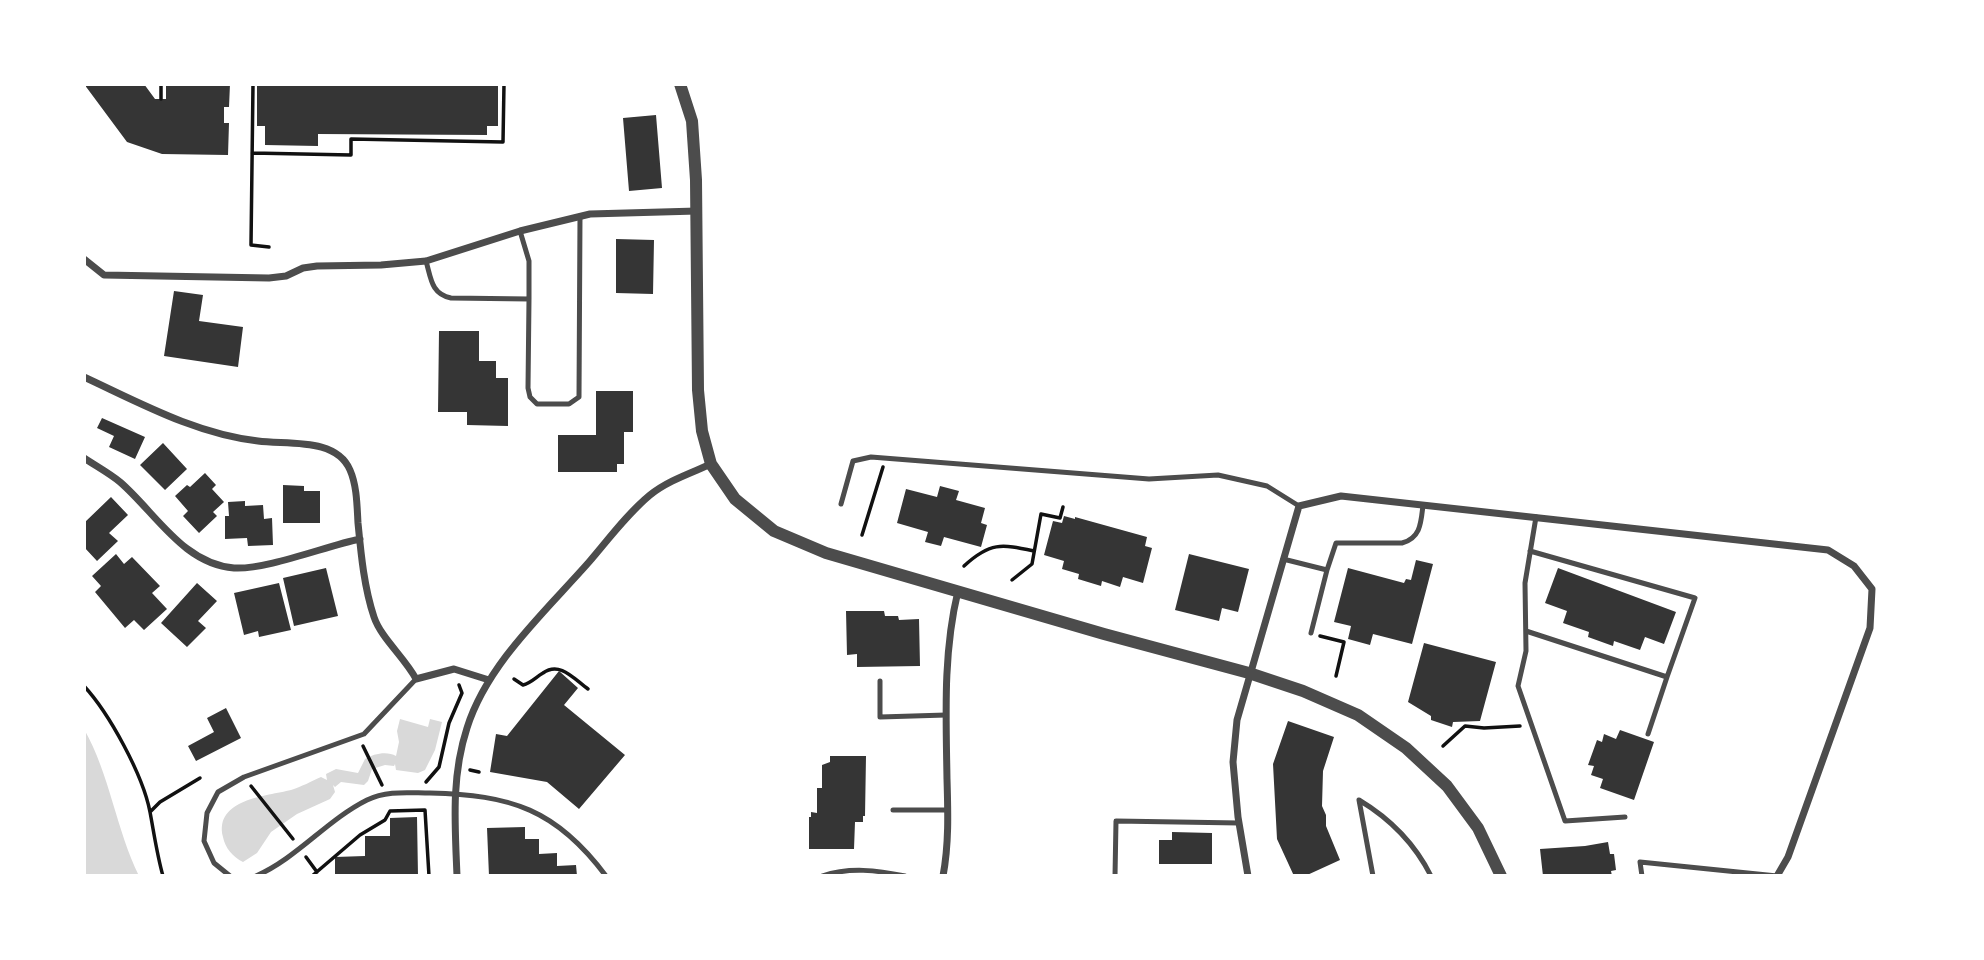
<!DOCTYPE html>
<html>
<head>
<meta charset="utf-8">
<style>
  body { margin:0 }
  #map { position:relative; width:1984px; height:960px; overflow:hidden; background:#fff; font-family:"PT Sans Narrow",sans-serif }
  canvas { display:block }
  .frame { position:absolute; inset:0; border:86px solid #fff; pointer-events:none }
</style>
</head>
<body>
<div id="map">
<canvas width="1984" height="960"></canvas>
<div class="frame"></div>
</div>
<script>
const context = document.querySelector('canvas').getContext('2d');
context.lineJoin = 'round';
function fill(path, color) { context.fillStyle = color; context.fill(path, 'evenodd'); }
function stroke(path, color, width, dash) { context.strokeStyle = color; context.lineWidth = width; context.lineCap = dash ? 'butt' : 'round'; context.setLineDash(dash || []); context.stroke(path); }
fill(new Path2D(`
  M400 719 428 727 430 719 442 722 435 750 425 770 418 773 396 770 395 764 394 766 385 765 372 769 368 781 364 785 341 782 335 787 333 785 335 792 330 799 297 814 271 832 257 853 243 862C233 857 225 848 223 837 214 799 267 796 291 790 301 787 312 781 321 777L327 780 326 774 336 769 358 773 365 759C374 753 388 751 396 756L399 742 397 731Z
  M84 729C110 775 116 829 139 876H84Z`), '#d9d9d9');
fill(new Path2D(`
  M84 84H144L155 99H166V84H230L229 107H224V123H229L228 155 162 154 127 142Z
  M257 84 498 85V126H487V135L318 134V146L265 145V126H257Z
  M656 115 662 188 629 191 623 118Z
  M616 239 654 240 653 294 616 293Z
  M174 291 203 295 199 321 243 327 238 367 164 356Z
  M439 331H479V361H496V378H508V426L467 425V412H438Z
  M596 391H633V432H624V464H617V472H558V435H596Z
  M102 418 145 437 135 459 109 447 114 436 97 428Z
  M163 443 187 469 165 490 140 465Z
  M205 473 216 485 212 489 224 502 213 512 217 516 199 533 183 516 188 511 175 496 187 485 190 487Z
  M283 485 304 486V491H320V523H283Z
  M940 486 959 491 956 500 985 508 981 523 987 525 981 547 944 537 941 546 925 542 928 532 897 523 906 489 937 497Z
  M111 497 128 515 109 533 118 541 97 561 84 547V523Z
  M245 501V506L263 505 264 519 272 518 273 545 248 546 247 538 225 539V516H229L228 502Z
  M1064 516 1075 519V517L1147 537 1145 546 1152 548 1143 583 1123 577 1120 587 1102 581 1101 586 1078 579 1079 574 1062 569 1064 561 1044 555 1053 521 1062 523Z
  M116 554 124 564 132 557 160 586 152 593 167 609 144 630 134 620 125 628 95 592 101 586 92 576Z
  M1189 554 1249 569 1238 612 1222 608 1219 621 1175 610Z
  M1416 560 1433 564 1412 644 1373 634 1370 645 1348 639 1351 626 1334 622 1348 568 1404 583 1406 579 1411 580Z
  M326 568 338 616 294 626 283 578Z
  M1558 568 1676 612 1664 644 1645 637 1640 650 1614 641 1613 646 1588 637 1589 632 1563 623 1567 611 1545 603Z
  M197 583 217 601 198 621 206 628 187 647 161 623Z
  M279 583 291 630 259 637 258 631 244 635 234 593Z
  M846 611H884L885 616H898L899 620 919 619 920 666 857 667V654L847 655Z
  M1424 643 1496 662 1480 721 1453 722 1452 727 1431 720V716L1408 702Z
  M559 671 578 688 564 705 625 755 579 809 547 782 490 772 496 734 507 736Z
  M226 708 241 738 196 761 188 746 214 732 207 718Z
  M1288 721 1334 737 1323 771 1322 806 1326 815V826L1340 860 1305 876H1294L1277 839 1273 764Z
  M1620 730 1654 742 1634 800 1600 788 1603 779 1591 775 1594 766 1588 765 1597 740 1602 742 1604 734 1616 739Z
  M830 756H866L865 816H863V822H855L854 849H809V817H811V812L817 813V788H822V765L830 762Z
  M417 817 418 876H335V857L365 856V836H390V818Z
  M525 827V839H539V854L557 853V866L576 865 577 876H489L487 828Z
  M1172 832 1212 833V864H1159V840H1172Z
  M1608 842 1610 854H1614L1616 870 1611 871 1612 876H1543L1540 849 1585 846Z`), '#353535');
stroke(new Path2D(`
  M253 84 251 245 269 247
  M161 99V84
  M252 153 351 155V139L503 142 504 84
  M862 535 883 467
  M964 566C990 542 1001 544 1034 551
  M1012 580 1032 564 1041 514 1060 518 1063 507
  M1320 636 1344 642 1336 676
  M514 679 523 685C531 683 536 677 543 673 560 661 574 679 588 689
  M84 686C109 713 143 775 150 812 154 833 157 855 163 876
  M363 746 382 785
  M1443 746 1465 726 1484 728 1520 726
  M470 770 479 772
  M426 782 439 767 449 723 462 693 459 685
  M251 786 293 839
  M150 812 160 802 200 778
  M306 857 317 872
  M312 876 360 835 385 820 390 811 425 810 429 876`), '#111', 3.5);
stroke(new Path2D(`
  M520 231 529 261V299
  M426 261C431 278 431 294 451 298L529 299 528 388 530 397 537 404H569L579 397 580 216
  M841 504 853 461 871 457 1149 479 1218 475 1267 486 1299 506
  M1536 517 1525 583 1526 651 1518 686 1565 821 1625 817
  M1283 559 1327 570 1336 543H1402C1421 538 1421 522 1423 505
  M1526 631 1667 677 1695 598 1530 551
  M1311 633 1327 570
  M880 681V717L946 715
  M1648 734 1667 677
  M893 810H948
  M230 876 214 863 204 841 207 813 218 792 244 777 364 734 416 679
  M256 876C297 858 327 820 367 800 387 790 409 793 430 793 511 795 556 809 606 876
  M822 876C849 867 877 870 905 876
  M1115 876 1116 821 1239 823
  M1373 876 1359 800C1389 818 1415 844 1431 876
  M1642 876 1640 862 1777 876`), '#4c4c4c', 5);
stroke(new Path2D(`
  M84 259 104 275 269 278 286 276 303 268 317 266 381 265 426 261 520 231 590 214 697 211
  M84 377C140 403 196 434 258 441 287 445 336 437 350 470 357 486 357 506 358 523 361 554 364 587 374 617 381 638 405 658 416 679L454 669 489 680
  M84 458C96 466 109 473 120 482 155 512 183 564 234 568 266 570 326 546 360 539
  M457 876C455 825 451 777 467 728 487 664 545 612 589 562 608 540 627 514 650 495 667 481 691 473 711 464
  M943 876C949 844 948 812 947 779 946 716 943 653 958 591
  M1248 876 1238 817 1233 762 1237 720 1299 506 1341 496 1828 550 1854 566 1872 589 1870 628 1788 857 1777 876`), '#4c4c4c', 7);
stroke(new Path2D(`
  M680 84 692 121 696 180 698 390 702 431 711 464 735 499 774 531 826 553 1104 634 1249 673 1303 691 1358 715 1406 748 1447 786 1478 828 1501 876`), '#4c4c4c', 12);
</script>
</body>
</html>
